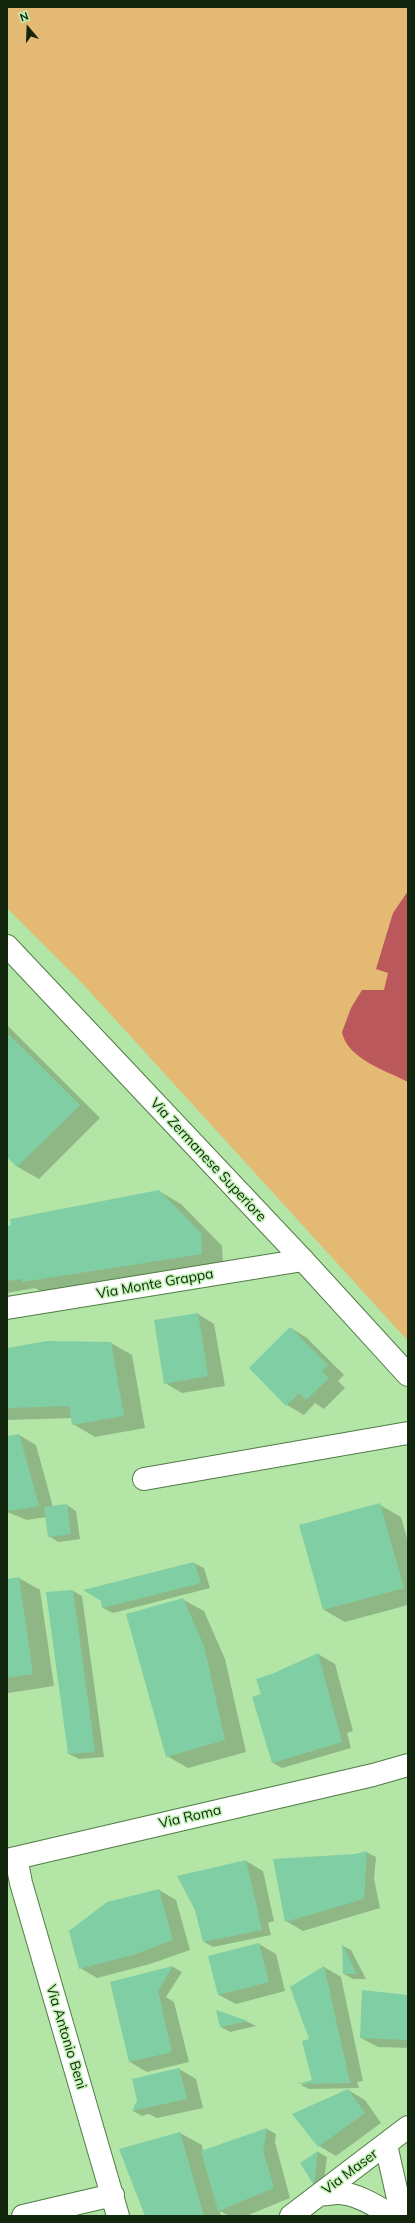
<!DOCTYPE html>
<html>
<head>
<meta charset="utf-8">
<style>
  body { margin:0 }
  #map { position:relative; width:415px; height:2223px; overflow:hidden; background:#b3e5a7; font-family:Mulish,sans-serif }
  canvas { display:block }
  .frame { position:absolute; inset:0; border:8px solid #12250d; pointer-events:none }
  .north { position:absolute; left:8px; top:8px; width:40px; height:40px; -webkit-text-stroke:3px #bff2b3; paint-order:stroke; rotate:341deg; font-size:11px; font-weight:700; line-height:16px; text-align:center; color:#12250d }
  .north::after { content:''; display:block; margin:auto; width:14px; height:18px; background:#12250d; clip-path:polygon(50% 0,100% 100%,50% 72%,0 100%) }
</style>
</head>
<body>
<div id="map">
<canvas width="415" height="2223"></canvas>
<div class="frame"></div>
<div class="north">N</div>
</div>
<script>
const context = document.querySelector('canvas').getContext('2d');
context.lineJoin = 'round';
function fill(path, color) { context.fillStyle = color; context.fill(path, 'evenodd'); }
function stroke(path, color, width, dash) { context.strokeStyle = color; context.lineWidth = width; context.lineCap = dash ? 'butt' : 'round'; context.setLineDash(dash || []); context.stroke(path); }
function label(font, color, halo, rows, align = 'center') {
  context.font = font + ' Mulish,sans-serif'; context.lineWidth = 3; context.setLineDash([]); context.textBaseline = 'middle'; context.strokeStyle = halo; context.fillStyle = color; for (const [text, x, y, turn = 0] of rows) {
    context.save(); context.translate(x, y); context.rotate((+turn || 0) * Math.PI / 180); context.textAlign = isNaN(turn) ? turn : align; if (halo) context.strokeText(text, 0, 0); context.fillText(text, 0, 0); context.restore();
  }
}
fill(new Path2D(`
  M7 7H408V1341L82 983 7 908Z`), '#e3b974');
fill(new Path2D(`
  M408 891V1082C387 1071 347 1059 342 1032L351 1008 362 990H384L388 973 376 969 393 913Z`), '#bb585c');
fill(new Path2D(`
  M7 1025 100 1118 39 1179 18 1167 7 1156Z
  M159 1191 181 1204 222 1246 223 1266 44 1293 35 1288 7 1293V1227Z
  M198 1314 214 1324 225 1386 182 1393 165 1383Z
  M291 1328 307 1338 344 1375 338 1381 345 1388 324 1409 315 1403 304 1415 287 1405Z
  M111 1343 132 1355 145 1428 95 1437 73 1424 72 1418 7 1420V1349Z
  M19 1435 36 1445 53 1507 67 1505 76 1511 80 1539 58 1542 49 1536 46 1517 27 1520 7 1512V1437Z
  M380 1505 401 1517 408 1542V1605L345 1622 324 1610Z
  M194 1563 204 1568 210 1588 113 1613 103 1608 101 1600Z
  M19 1578 40 1590 54 1686 8 1693 7 1580Z
  M73 1591 82 1596 104 1757 79 1759 69 1754Z
  M182 1599 204 1611 225 1659 246 1752 188 1768 167 1756Z
  M318 1654 335 1664 353 1731 347 1733 351 1748 282 1768 273 1763 262 1695 275 1674Z
  M366 1852 376 1857 374 1879 380 1908 303 1931 286 1921Z
  M246 1861 263 1871 274 1921 268 1923 271 1935 213 1947 204 1942 196 1910Z
  M159 1890 176 1900 190 1950 150 1964 97 1978 80 1968Z
  M259 1944 276 1954 285 1991 236 2004 219 1995Z
  M343 1946 351 1950 366 1979H353L344 1974Z
  M173 1967 182 1972 166 1997 174 2002 189 2062 147 2072 130 2062 111 1982Z
  M324 1967 341 1977 363 2081 357 2082 359 2088 309 2089 301 2085 315 2081 311 2040Z
  M408 1996V2048L378 2047 361 2038Z
  M218 2012 248 2022 256 2026 230 2032 221 2027Z
  M179 2069 196 2079 203 2108 157 2118 149 2114 142 2116 133 2111Z
  M348 2090 365 2100 381 2123 336 2156 319 2146Z
  M267 2129 276 2134 275 2142 290 2198 246 2216H229L220 2211 221 2216H146L120 2150 180 2133 202 2145 203 2151Z
  M318 2152 327 2157 323 2189 314 2184 301 2164Z`), '#0003');
fill(new Path2D(`
  M7 1033 80 1105 17 1167 7 1157Z
  M159 1190 201 1233 202 1254 22 1282V1279L7 1281V1226L11 1225 10 1219Z
  M198 1313 208 1376 164 1384 154 1320Z
  M290 1327 328 1365 322 1371 329 1378 306 1400 299 1393 286 1406 249 1368Z
  M47 1341 111 1342 124 1416 72 1425 69 1406 7 1408V1348Z
  M19 1434 39 1506 9 1511 7 1510V1436Z
  M380 1503 404 1588 323 1610 299 1525Z
  M67 1504 71 1534 48 1537 44 1507Z
  M194 1562 201 1583 102 1608 101 1601 83 1590Z
  M19 1577 33 1674 7 1678V1579Z
  M73 1590 95 1752 68 1754 46 1592Z
  M183 1598 204 1646 225 1740 166 1757 126 1614Z
  M318 1653 342 1742 272 1763 252 1697 261 1694 256 1679 274 1673Z
  M367 1851 364 1899 285 1922 273 1859 355 1854Z
  M246 1860 262 1930 203 1942 195 1910 177 1876Z
  M159 1889 173 1940 133 1955 79 1969 69 1931 107 1902Z
  M259 1943 269 1982 218 1995 208 1956Z
  M342 1944 357 1974H343Z
  M173 1966 158 1991 172 2052 129 2062 110 1982Z
  M324 1966 350 2083 297 2084 312 2080 302 2041 309 2039 290 1987Z
  M362 1990 408 1995V2040L360 2038Z
  M216 2010 248 2021 220 2027Z
  M179 2068 187 2099 132 2111 137 2100 132 2079Z
  M348 2089 365 2113 318 2147 292 2114Z
  M267 2128 263 2150 274 2188 218 2211 201 2151Z
  M180 2132 204 2216H145L119 2149Z
  M318 2151 314 2185 300 2163Z`), '#80cea4');
const pedestrian = new Path2D(`
  M144 1479 408 1433`);
const minor = new Path2D(`
  M7 1308 303 1260
  M16 1858 21 1883 118 2216
  M386 2145 402 2216
  M319 2195C325 2195 332 2193 338 2193 356 2193 378 2207 393 2216
  M23 2216 113 2195
  M291 2216 408 2127`);
const tertiary = new Path2D(`
  M7 946 303 1260 408 1375
  M7 1860 373 1775 408 1765`);
stroke(pedestrian, '#507d44', 24);
stroke(minor, '#507d44', 24);
stroke(tertiary, '#507d44', 24);
stroke(pedestrian, '#fff', 22);
stroke(minor, '#fff', 22);
stroke(tertiary, '#fff', 22);
label('14px', '#12250d', '#bff2b3', [
  ["Via Zermanese Superiore",208,1160,47],
  ["Via Monte Grappa",155,1284,-10],
  ["Via Roma",190,1817,-13],
  ["Via Antonio Beni",66,2037,73],
  ["Via Maser",350,2172,-37]
]);
</script>
</body>
</html>
